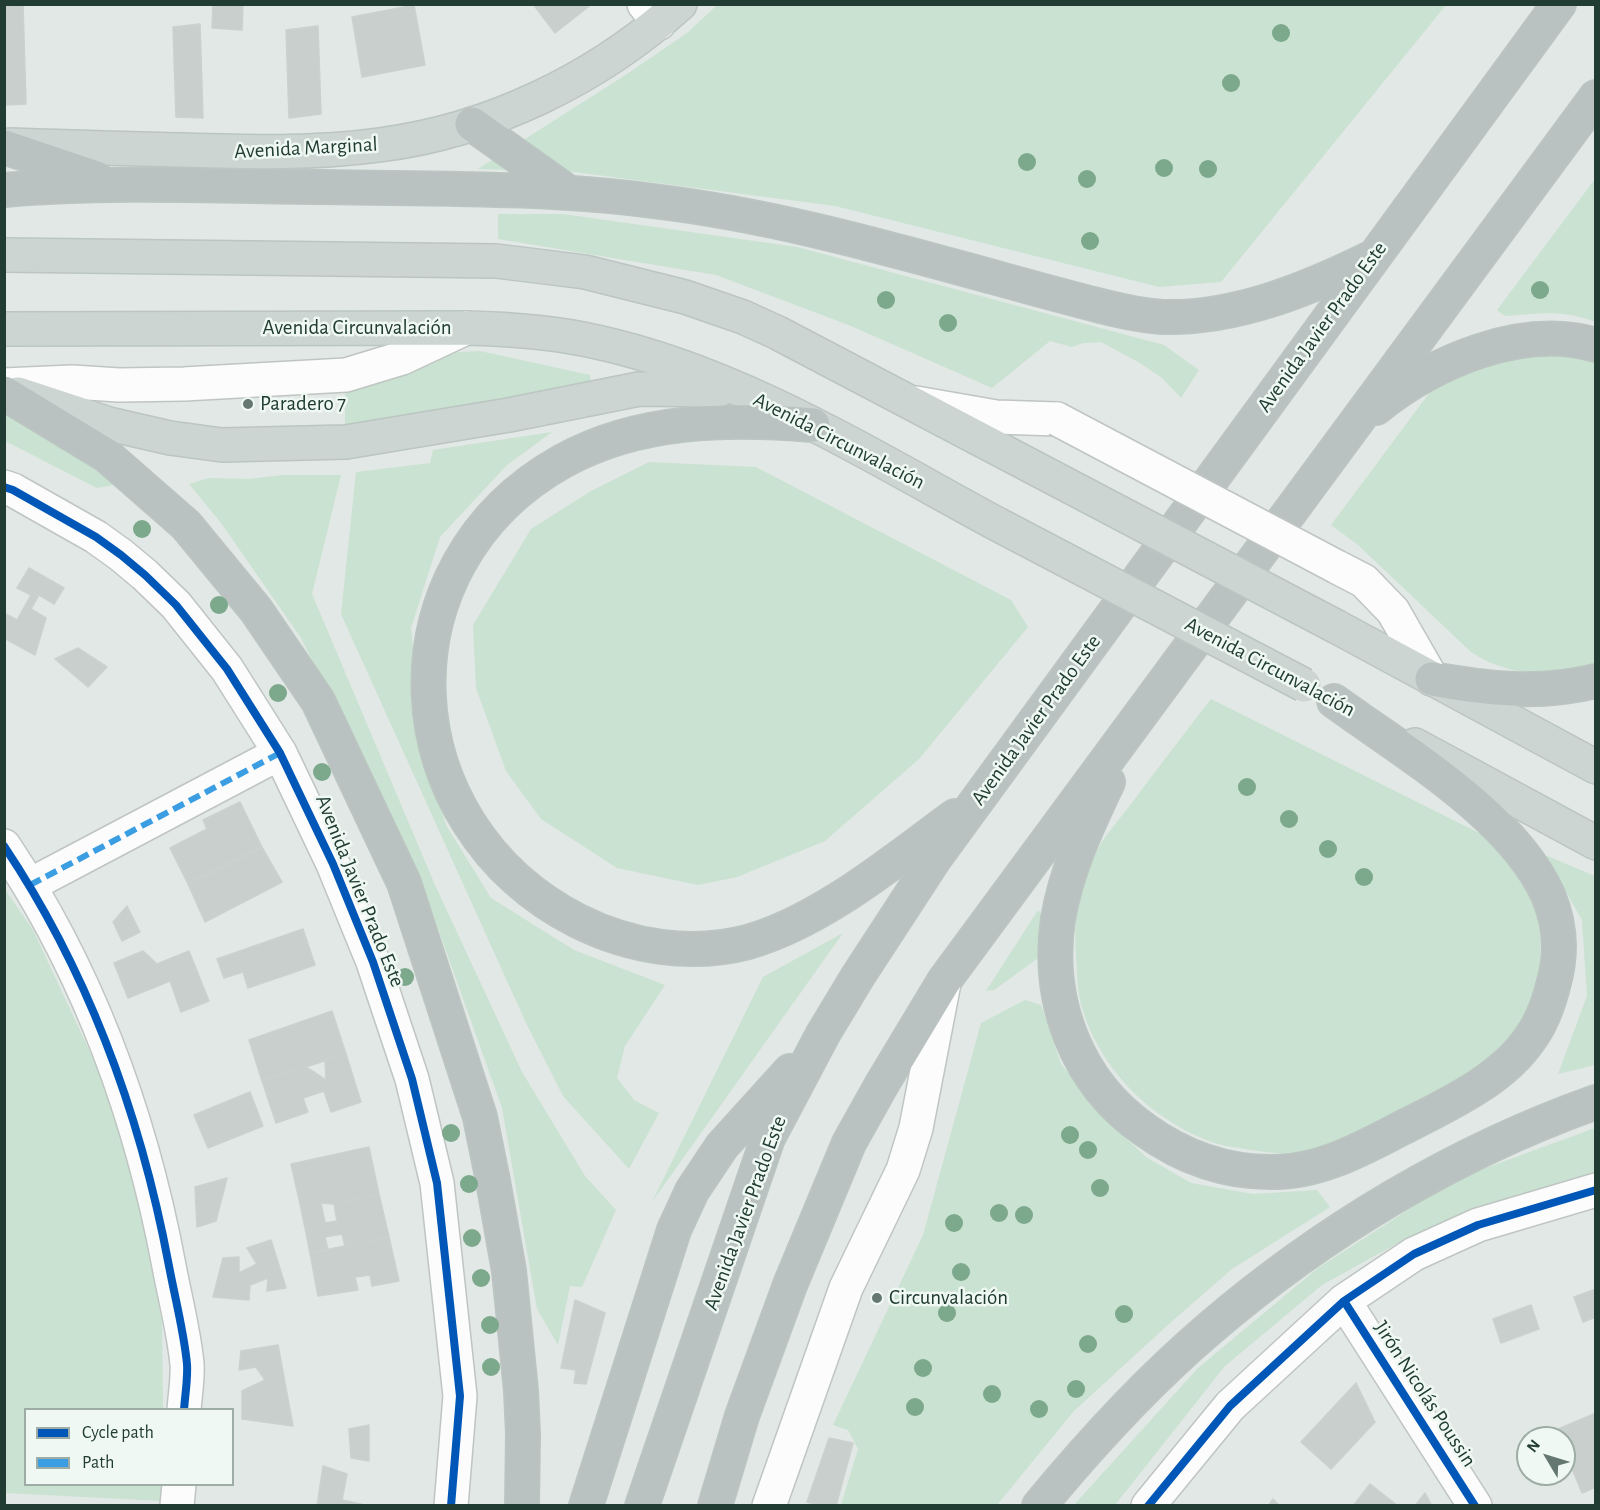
<!DOCTYPE html>
<html>
<head>
<meta charset="utf-8">
<style>
  body { margin:0 }
  #map { position:relative; width:1600px; height:1510px; overflow:hidden; background:#e2e8e5; font-family:"Alegreya Sans",sans-serif }
  canvas { display:block }
  .frame { position:absolute; inset:0; border:6px solid #203c33; pointer-events:none }
  .legend { position:absolute; left:24px; top:1408px; width:210px; height:78px; box-sizing:border-box; background:#f0f8f3; border:2px solid #9dada6; margin:0; padding:8px 10px; list-style:none; font-size:18px; color:#203c33 }
  .legend li { display:flex; align-items:center; gap:12px; height:30px }
  .legend b { width:30px; border:2px solid #9dada6 }
  .north { position:absolute; left:1516px; top:1426px; width:60px; height:60px; box-sizing:border-box; background:#f0f8f3; border:2px solid #9dada6; border-radius:50%; rotate:308deg; font-size:16px; font-weight:700; line-height:24px; text-align:center; color:#203c33 }
  .north::after { content:''; display:block; margin:auto; width:21px; height:27px; background:#647871; clip-path:polygon(50% 0,100% 100%,50% 72%,0 100%) }
</style>
</head>
<body>
<div id="map">
<canvas width="1600" height="1510"></canvas>
<div class="frame"></div>
<ul class="legend">
<li><b style="height:8px;background:#0057b8"></b>Cycle path</li>
<li><b style="height:8px;background:#3c9ee2"></b>Path</li>
</ul>
<div class="north">N</div>
</div>
<script>
const context = document.querySelector('canvas').getContext('2d');
context.lineJoin = 'round';
function fill(path, color) { context.fillStyle = color; context.fill(path, 'evenodd'); }
function stroke(path, color, width, dash) { context.strokeStyle = color; context.lineWidth = width; context.lineCap = dash ? 'butt' : 'round'; context.setLineDash(dash || []); context.stroke(path); }
function label(font, color, halo, rows, align = 'center') {
  context.font = font + ' "Alegreya Sans",sans-serif'; context.lineWidth = 5; context.setLineDash([]); context.textBaseline = 'middle'; context.strokeStyle = halo; context.fillStyle = color; for (const [text, x, y, turn = 0] of rows) {
    context.save(); context.translate(x, y); context.rotate((+turn || 0) * Math.PI / 180); context.textAlign = isNaN(turn) ? turn : align; if (halo) context.strokeText(text, 0, 0); context.fillText(text, 0, 0); context.restore();
  }
}
fill(new Path2D(`
  M717 5H1446L1221 282 1159 287 835 206 574 172 478 169 627 74 687 33Z
  M1595 179V322C1561 309 1541 314 1505 316L1497 310Z
  M498 214H563L797 247 1164 345 1199 370 1181 398 1162 378 1140 363 1101 342 1083 343 1072 347 1050 341 992 388 851 326 716 275 498 239Z
  M480 351 590 375 591 385 438 412 345 425V388L425 354Z
  M1507 355 1578 356 1595 363V667C1553 678 1508 677 1471 652L1358 545 1331 525 1430 392 1449 377Z
  M4 411 56 440 120 484 97 488 5 441Z
  M552 432 506 466 440 537 411 628 423 751 446 825 491 898 574 950 665 985 625 1046 617 1078 634 1100 659 1113 629 1169 563 1096 526 1023 341 614 356 472 430 463 433 450Z
  M649 462 756 467 1011 600 1028 627 919 759 825 841 737 877 698 885 617 868 541 819 506 771 476 688 473 625 531 529 591 491Z
  M282 475H341L312 594 435 885 522 1072 585 1176 616 1210 582 1287 570 1286 558 1345 537 1309 502 1108 425 892 301 638 221 523 189 484 209 478 249 479Z
  M1211 699 1489 838C1505 852 1523 875 1531 895 1547 934 1542 988 1521 1024 1514 1036 1502 1047 1491 1056 1465 1080 1423 1098 1391 1114 1361 1129 1328 1151 1295 1153 1278 1155 1262 1151 1245 1149 1236 1147 1227 1147 1218 1144 1154 1123 1099 1070 1081 1004 1077 988 1077 971 1076 954 1074 924 1076 897 1088 868 1098 843 1115 825 1131 804 1157 769 1184 734 1211 699Z
  M1545 855 1595 876V1065L1558 1074 1587 996 1582 920Z
  M4 888 33 930 126 1129 162 1323 163 1409 26 1410V1484L163 1485V1501L5 1493Z
  M1038 910 1043 915 1040 935 1041 956 994 990 986 991Z
  M843 933 652 1202 763 977Z
  M1025 1000 1041 1005 1061 1064 1111 1124 1146 1157 1191 1183 1253 1194 1317 1190 1330 1207 1232 1269 1170 1323 1074 1411 997 1505H841L858 1449 848 1430 833 1425 923 1235 981 1023Z
  M1595 1128V1177L1509 1199 1407 1238 1322 1285 1225 1366 1115 1505 1073 1506 1198 1368 1318 1268 1456 1179Z`), '#cae2d1');
const building = new Path2D(`
  M4 4H23L26 104 4 105Z
  M213 4H243L242 30 212 28Z
  M533 4H592L555 33Z
  M414 5 425 65 362 77 352 17Z
  M200 24 203 118 176 117 173 27Z
  M318 26 321 114 289 118 286 30Z
  M29 568 64 588 54 604 39 595 31 609 46 618 35 655 4 638V613L17 620 31 595 17 588Z
  M78 648 107 667 88 687 55 659Z
  M240 802 262 847 188 884 170 848 207 829 203 820Z
  M262 847 282 882 205 922 188 884Z
  M127 906 140 932 122 941 113 922Z
  M303 929 315 965 248 988 243 972 224 978 217 959Z
  M143 951 157 964 189 951 209 1001 181 1012 170 981 128 998 114 963Z
  M332 1011 346 1054 262 1081 249 1040Z
  M346 1054 361 1102 331 1112 324 1091 303 1098 308 1112 276 1123 262 1081 306 1067 326 1080 325 1060Z
  M250 1092 263 1126 208 1148 194 1115Z
  M369 1147 379 1194 334 1204 321 1203 301 1208 291 1164Z
  M227 1178 216 1221 197 1227 195 1187Z
  M379 1194 389 1237 345 1246 342 1234 325 1237 328 1250 310 1253 301 1208 321 1203 325 1223 337 1221 334 1204Z
  M389 1237 399 1281 372 1286 370 1275 355 1277 358 1290 318 1296 310 1253Z
  M271 1240 286 1288 267 1291 268 1278 250 1285 249 1300 213 1297 223 1258 239 1257V1273L257 1264 247 1248Z
  M1596 1289V1317L1583 1322 1574 1297Z
  M575 1300 605 1313 586 1384 574 1383 576 1370 561 1368Z
  M1531 1305 1539 1329 1501 1343 1493 1319Z
  M278 1345 293 1426 242 1419V1391L265 1380 256 1367 239 1370 241 1351Z
  M1356 1383 1375 1422 1331 1469 1301 1442Z
  M1596 1413V1487L1582 1493 1564 1449V1438H1559L1556 1430Z
  M369 1425V1461L351 1458 349 1429Z
  M829 1438 853 1443 836 1506H822L807 1502Z
  M323 1466 347 1474 342 1500 370 1506H317Z
  M1370 1484 1398 1506H1353Z
  M1425 1493 1432 1506H1415Z
  M1273 1499 1280 1506H1268Z`);
fill(building, '#c9cfcc');
stroke(building, '#cbd1ce', 1.5);
const minor = new Path2D(`
  M644 4 659 23
  M4 385 72 382 119 385 184 384 346 375 402 358 466 328
  M916 403 996 417 1057 419
  M4 487 13 490 96 537 121 555 145 575 176 605 227 669 280 753 333 864 373 962 412 1079 437 1183 460 1396 451 1506
  M1337 567 1364 581 1393 611 1432 679
  M4 846C89 973 141 1117 169 1266 175 1298 184 1332 187 1364 188 1379 185 1395 184 1410
  M30 885 280 753
  M1344 1301 1475 1506
  M177 1506 179 1484
  M769 1506 846 1288 903 1170 916 1128 944 983
  M1148 1506 1230 1406 1344 1301 1414 1254 1478 1225 1596 1190`);
const major = new Path2D(`
  M10 145C68 147 126 149 183 150 248 152 314 154 379 145 490 131 597 79 680 4
  M4 255 496 261 537 266 585 272 685 297 743 317 778 333 1029 465
  M4 329 466 328C510 329 554 332 597 342 739 373 871 456 997 524
  M18 394 109 424 170 438 222 445 346 442 509 415 639 389 719 390
  M1337 627 1596 767
  M1415 745 1596 843`);
const highway = new Path2D(`
  M472 124 569 193
  M4 147 96 178
  M4 190C111 181 218 186 325 187 435 189 544 187 653 201 770 215 880 246 993 277 1029 287 1065 297 1101 306 1121 311 1142 316 1163 317 1234 319 1306 290 1369 259
  M4 393 106 455 186 525 256 610 318 701 404 883 480 1117 493 1181 509 1271 521 1391 523 1434 522 1506
  M1376 408C1433 362 1522 323 1596 345
  M813 425C729 418 639 419 563 461 374 566 389 825 578 921 630 947 691 957 748 942 822 921 893 861 955 816
  M1432 679C1487 689 1540 695 1596 681
  M1108 782C1087 826 1066 871 1058 919 1046 1001 1076 1082 1145 1130 1184 1158 1226 1173 1275 1172 1320 1172 1361 1149 1400 1129 1443 1107 1501 1081 1529 1040 1542 1023 1549 1003 1554 982 1562 953 1560 923 1548 895 1512 815 1404 752 1334 701
  M586 1506 674 1230 692 1191 722 1146 790 1071
  M642 1506 768 1138 823 1034 858 976 935 858 1559 4
  M715 1506 742 1416 790 1285 849 1143 882 1084 944 981 1596 97
  M1039 1506C1091 1443 1147 1382 1209 1329 1322 1232 1455 1152 1596 1102`);
stroke(minor, '#bfc5c2', 36);
stroke(major, '#bbc5c1', 36);
stroke(highway, '#bbc5c1', 36);
stroke(minor, '#fbfcfb', 33);
stroke(major, '#ccd5d2', 33);
stroke(highway, '#b9c2c0', 33);
const minorBridge = new Path2D(`
  M1057 419 1337 567`);
const majorBridge = new Path2D(`
  M1029 465 1337 627
  M997 524 1304 685`);
stroke(minorBridge, '#bfc5c2', 36, []);
stroke(majorBridge, '#bbc5c1', 36, []);
stroke(minorBridge, '#fbfcfb', 33);
stroke(majorBridge, '#ccd5d2', 33);
stroke(new Path2D(`
  M30 885 280 753`), '#3c9ee2', 6, [12, 6]);
stroke(new Path2D(`
  M4 487 13 490 96 537 121 555 145 575 176 605 227 669 280 753 333 864 373 962 412 1079 437 1183 460 1396 451 1506
  M4 846C89 973 141 1117 169 1266 175 1298 184 1332 187 1364 188 1379 185 1395 184 1410
  M1344 1301 1475 1506
  M1148 1506 1230 1406 1344 1301 1414 1254 1478 1225 1596 1190`), '#0057b8', 8);
context.fillStyle = '#7ca88c';
for (const [x, y] of [
  [1281,33],
  [1231,83],
  [1027,162],
  [1164,168],
  [1208,169],
  [1087,179],
  [1090,241],
  [1540,290],
  [886,300],
  [948,323],
  [142,529],
  [219,605],
  [278,693],
  [322,772],
  [1247,787],
  [1289,819],
  [1328,849],
  [1364,877],
  [405,977],
  [451,1133],
  [1070,1135],
  [1088,1150],
  [469,1184],
  [1100,1188],
  [999,1213],
  [1024,1215],
  [954,1223],
  [472,1238],
  [961,1272],
  [481,1278],
  [947,1313],
  [1124,1314],
  [490,1325],
  [1088,1344],
  [491,1367],
  [923,1368],
  [1076,1389],
  [992,1394],
  [915,1407],
  [1039,1409]
]) { context.beginPath(); context.arc(x, y, 9, 0, 2 * Math.PI); context.fill(); }
for (const [x, y, r, color] of [
  [248,404,6,"#647871"],
  [877,1298,6,"#647871"]
]) { const dot = new Path2D(); dot.arc(x, y, r, 0, 2 * Math.PI); context.fillStyle = color; context.fill(dot); stroke(dot, '#f0f8f3', 2); }
label('21px', '#203c33', '#f0f8f3', [
  ["Avenida Marginal",306,148,-3],
  ["Avenida Javier Prado Este",1322,327,-54],
  ["Avenida Circunvalación",357,328],
  ["Avenida Circunvalación",839,441,27],
  ["Avenida Circunvalación",1270,667,28],
  ["Avenida Javier Prado Este",1036,720,-54],
  ["Avenida Javier Prado Este",360,891,68],
  ["Avenida Javier Prado Este",745,1213,-70],
  ["Jirón Nicolás Poussin",1425,1394,57]
]);
label('21px', '#203c33', '#f0f8f3', [
  ["Paradero 7",260,404],
  ["Circunvalación",889,1298]
], 'left');
</script>
</body>
</html>
